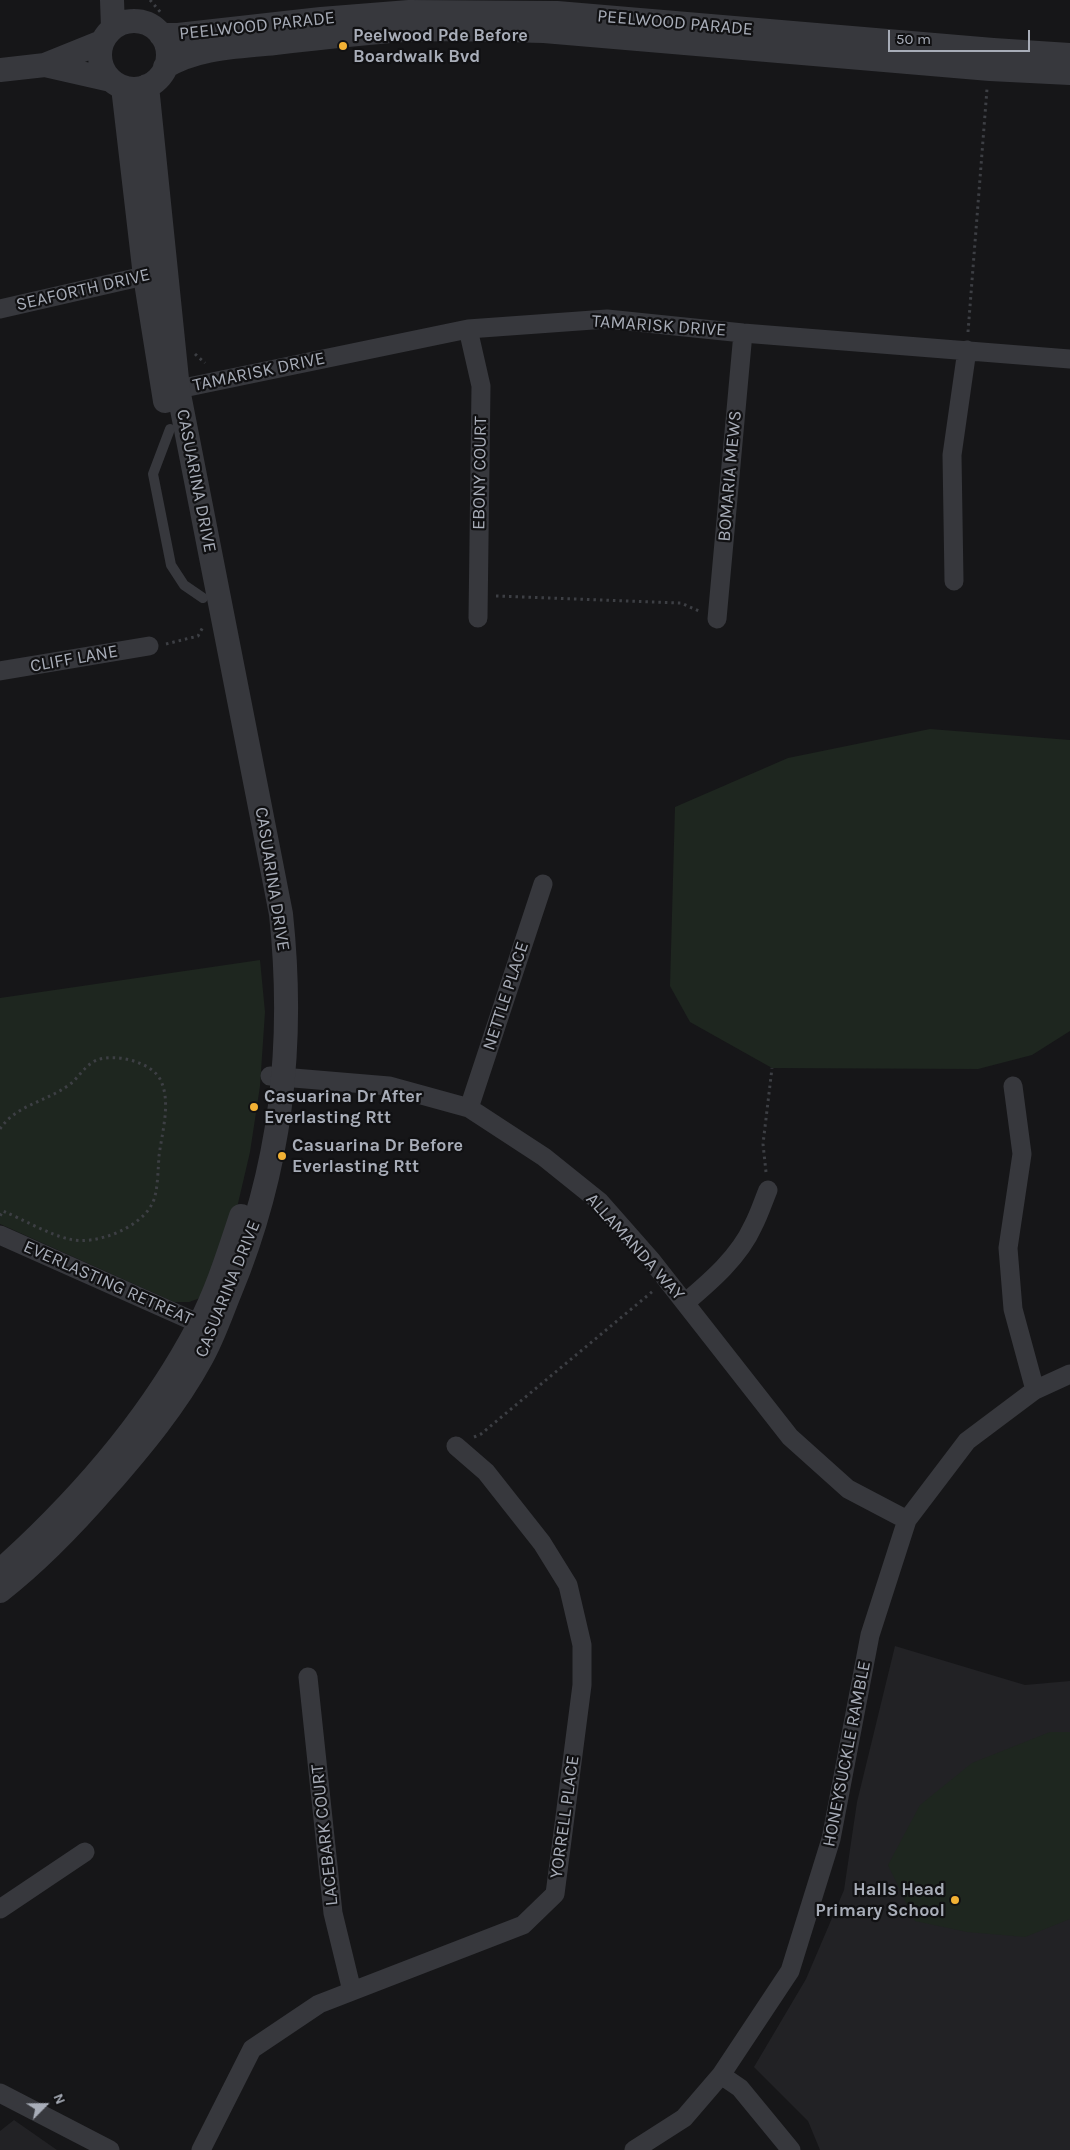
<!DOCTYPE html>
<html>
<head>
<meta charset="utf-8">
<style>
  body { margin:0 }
  #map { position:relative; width:1070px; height:2150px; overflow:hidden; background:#161618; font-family:Karla,sans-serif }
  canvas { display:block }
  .north { position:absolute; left:20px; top:2080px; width:50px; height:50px; -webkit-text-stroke:4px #111113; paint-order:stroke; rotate:67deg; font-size:14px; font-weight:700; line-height:20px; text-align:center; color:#a8adb8 }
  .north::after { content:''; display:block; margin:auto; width:18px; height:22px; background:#a8adb8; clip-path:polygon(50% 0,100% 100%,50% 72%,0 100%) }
  .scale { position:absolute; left:888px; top:30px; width:142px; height:22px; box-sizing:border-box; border:2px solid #a8adb8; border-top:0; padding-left:6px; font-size:15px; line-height:18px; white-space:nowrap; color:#a8adb8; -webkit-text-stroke:4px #111113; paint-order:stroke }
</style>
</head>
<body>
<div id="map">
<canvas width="1070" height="2150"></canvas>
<div class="north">N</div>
<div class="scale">50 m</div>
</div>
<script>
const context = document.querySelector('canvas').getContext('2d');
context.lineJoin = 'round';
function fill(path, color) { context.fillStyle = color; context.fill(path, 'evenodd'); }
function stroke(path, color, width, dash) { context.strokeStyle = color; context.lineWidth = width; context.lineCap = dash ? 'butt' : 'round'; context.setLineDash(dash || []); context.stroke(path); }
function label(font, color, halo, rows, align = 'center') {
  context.font = font + ' Karla,sans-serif'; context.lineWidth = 4.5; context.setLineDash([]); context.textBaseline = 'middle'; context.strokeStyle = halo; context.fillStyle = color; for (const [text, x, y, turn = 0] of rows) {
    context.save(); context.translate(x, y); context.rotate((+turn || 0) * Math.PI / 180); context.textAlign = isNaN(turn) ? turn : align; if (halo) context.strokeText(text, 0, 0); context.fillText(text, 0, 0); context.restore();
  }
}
fill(new Path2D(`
  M895 1646 1025 1685 1070 1681V2150H820L808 2121 754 2067 806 1979 844 1890 857 1802Z
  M14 2120 57 2150H0V2131Z`), '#222225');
fill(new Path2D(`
  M930 729 1070 740V1031L1032 1055 978 1069 772 1068 690 1022 670 986 675 807 788 758Z
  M260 960 265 1012 260 1086 250 1152 236 1212 200 1298 189 1302H174L0 1224V998Z
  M1050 1732H1070V1919L1025 1937 967 1932 915 1921 888 1865 920 1805 972 1763Z`), '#1e261f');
stroke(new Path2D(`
  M150 0 162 14
  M968 332 987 89
  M195 354 205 363
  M496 596 681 603 701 612
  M166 644 198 636 203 627
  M0 1129C15 1106 44 1102 66 1087 78 1080 84 1065 97 1060 115 1053 153 1062 161 1081 171 1103 162 1132 159 1156 158 1168 158 1194 152 1204 140 1228 95 1246 69 1239 50 1235 22 1219 3 1211L0 1216
  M766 1172 763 1144 772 1068
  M474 1437 481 1434 653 1291`), '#3d3f44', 3, [2.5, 4]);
stroke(new Path2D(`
  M170 429 153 474 171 565 184 585 203 598`), '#37383d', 10);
stroke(new Path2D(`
  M0 309 157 273
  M468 329 481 386 478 618
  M164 392 468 329 607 319 743 333 1070 359
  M954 581 952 455 967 350
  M717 619 743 333
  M0 671 149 646
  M270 1076 389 1086 469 1108 544 1157 600 1202 652 1261 790 1437 848 1489 907 1520
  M1013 1086 1022 1154 1008 1248 1013 1309 1035 1390
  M469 1108 543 884
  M0 1235 211 1329
  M685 1303C711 1281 739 1257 753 1226 759 1215 763 1202 768 1190
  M308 1677 333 1913 352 1991
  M0 1909 85 1852
  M721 2075 740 2088 791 2150
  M0 2093 110 2150
  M201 2150 252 2049 319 2004 523 1925 555 1894 582 1685V1645L568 1585 542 1543 486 1472 456 1446
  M634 2150 684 2118 721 2075 790 1971 831 1839 870 1635 907 1520 967 1441 1035 1390 1070 1374`), '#37383d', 19);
stroke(new Path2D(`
  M112 0 113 28
  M100 55a34 34 0 1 1 68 0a34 34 0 1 1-68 0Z
  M161 35H178L321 19 409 12 557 13 993 50 1070 55
  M45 65 111 80
  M165 67C198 47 238 47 275 43 318 38 361 33 404 30 450 28 498 30 544 31L990 69 1070 73
  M0 70 45 65 102 42
  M123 87 145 276 165 401
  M0 1571C79 1500 150 1419 199 1325 217 1291 229 1252 241 1216
  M0 1591C40 1560 74 1524 107 1486 141 1447 176 1405 201 1359 213 1338 221 1314 230 1292 281 1169 295 1046 281 914L178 389 147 86`), '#37383d', 24);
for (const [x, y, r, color] of [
  [343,46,5,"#f2b134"],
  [254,1107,5,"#f2b134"],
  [282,1156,5,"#f2b134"],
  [955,1900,5,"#f2b134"]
]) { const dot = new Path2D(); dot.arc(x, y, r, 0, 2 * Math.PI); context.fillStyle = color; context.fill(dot); stroke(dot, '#111113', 2); }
label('18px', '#a8adb8', '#111113', [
  ["PEELWOOD PARADE",675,23,5],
  ["PEELWOOD PARADE",257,26,-6],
  ["SEAFORTH DRIVE",83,290,-13],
  ["TAMARISK DRIVE",659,326,4],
  ["TAMARISK DRIVE",259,372,-12],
  ["EBONY COURT",480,473,-89],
  ["BOMARIA MEWS",730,476,-85],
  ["CASUARINA DRIVE",196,481,79],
  ["CLIFF LANE",74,659,-10],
  ["CASUARINA DRIVE",272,879,81],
  ["NETTLE PLACE",506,996,-72],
  ["ALLAMANDA WAY",635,1247,48],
  ["EVERLASTING RETREAT",108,1283,24],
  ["CASUARINA DRIVE",228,1289,-68],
  ["HONEYSUCKLE RAMBLE",847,1754,-79],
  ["YORRELL PLACE",565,1817,-82],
  ["LACEBARK COURT",325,1835,-96]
]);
label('bold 18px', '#a8adb8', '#111113', [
  ["Peelwood Pde Before",353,36],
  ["Boardwalk Bvd",353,57],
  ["Casuarina Dr After",264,1097],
  ["Everlasting Rtt",264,1118],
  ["Casuarina Dr Before",292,1146],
  ["Everlasting Rtt",292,1167],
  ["Halls Head",945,1890,"right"],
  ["Primary School",945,1911,"right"]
], 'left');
</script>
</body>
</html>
